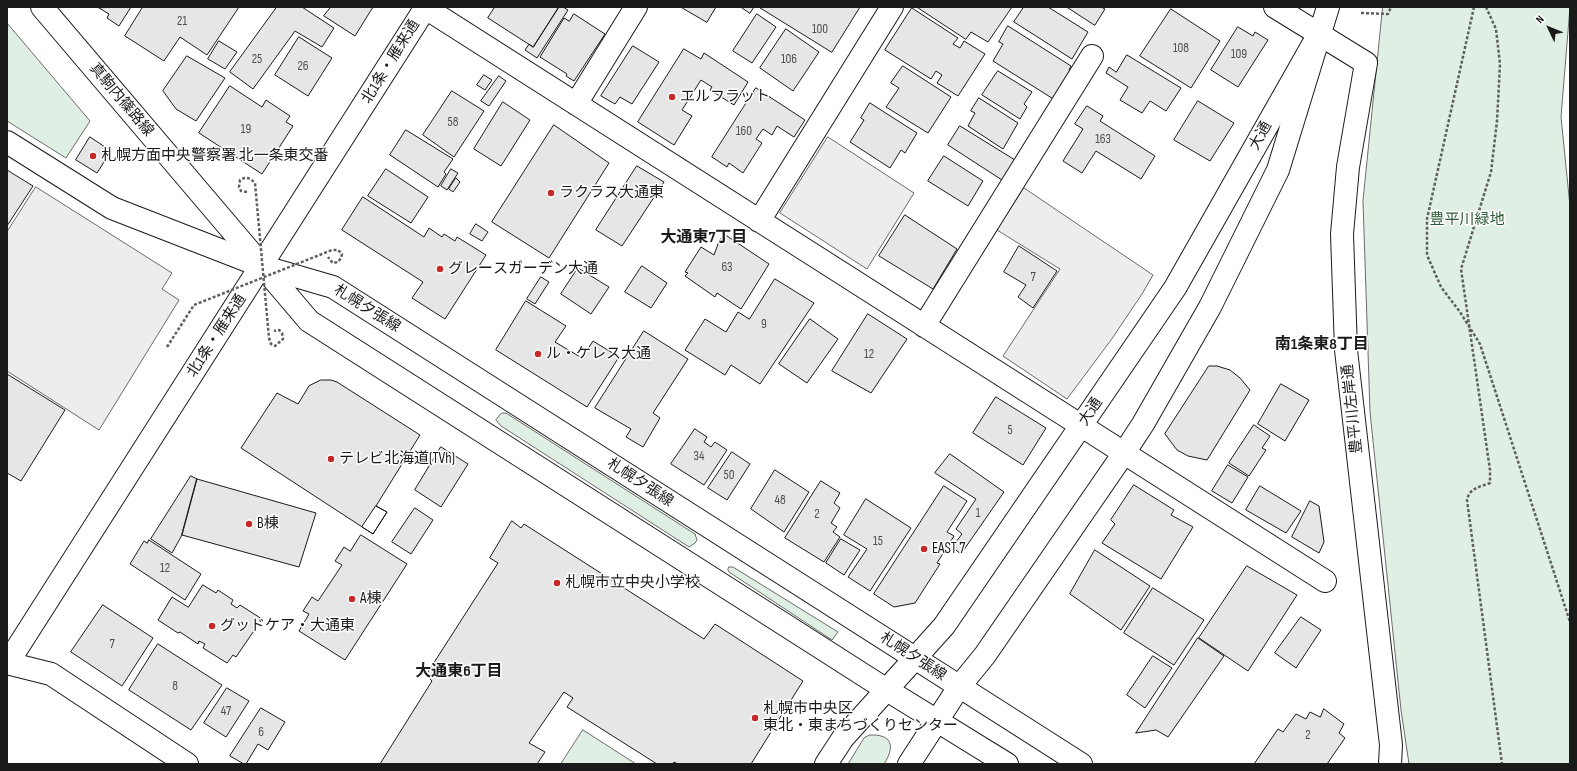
<!DOCTYPE html>
<html>
<head>
<meta charset="utf-8">
<style>
  body { margin:0 }
  #map { position:relative; width:1577px; height:771px; overflow:hidden; background:#fff; font-family:"Sofia Sans Condensed",sans-serif }
  canvas { display:block }
  .frame { position:absolute; inset:0; border:8px solid #1a1a1a; pointer-events:none }
  .north { position:absolute; left:1529px; top:8px; width:40px; height:40px; -webkit-text-stroke:3px #fff; paint-order:stroke; rotate:313deg; font-size:11px; font-weight:700; line-height:16px; text-align:center; color:#1a1a1a }
  .north::after { content:''; display:block; margin:auto; width:14px; height:18px; background:#1a1a1a; clip-path:polygon(50% 0,100% 100%,50% 72%,0 100%) }
</style>
</head>
<body>
<div id="map">
<canvas width="1577" height="771"></canvas>
<div class="frame"></div>
<div class="north">N</div>
</div>
<script>
const context = document.querySelector('canvas').getContext('2d');
context.lineJoin = 'round';
function fill(path, color) { context.fillStyle = color; context.fill(path, 'evenodd'); }
function stroke(path, color, width, dash) { context.strokeStyle = color; context.lineWidth = width; context.lineCap = dash ? 'butt' : 'round'; context.setLineDash(dash || []); context.stroke(path); }
function label(font, color, halo, rows, align = 'center') {
  context.font = font + ' "Sofia Sans Condensed","Noto Sans JP",sans-serif'; context.lineWidth = 3; context.setLineDash([]); context.textBaseline = 'middle'; context.strokeStyle = halo; context.fillStyle = color; for (const [text, x, y, turn = 0] of rows) {
    context.save(); context.translate(x, y); context.rotate((+turn || 0) * Math.PI / 180); context.textAlign = isNaN(turn) ? turn : align; if (halo) context.strokeText(text, 0, 0); context.fillText(text, 0, 0); context.restore();
  }
}
const green = new Path2D(`
  M1383 7H1570L1561 117 1570 206V764H1409L1401 710 1370 412 1363 201Z
  M7 23 90 121 66 158 7 121Z
  M502 413H506L695 534 697 540 695 543 689 547 501 426 496 420Z
  M729 567H733L838 632 832 640 729 572 728 570Z
  M583 730 636 764H561Z
  M870 735C893 734 895 747 884 764H848L864 738Z`);
fill(green, '#e0efe3');
stroke(green, '#6a6a6a', 1);
const parking = new Path2D(`
  M828 137 914 193 867 269 780 213Z
  M36 187 172 273 162 289 179 300 99 430 7 371V232Z
  M1024 188 1153 275 1142 294 1111 340 1067 399 1003 356 1060 269 997 230Z`);
fill(parking, '#ededed');
stroke(parking, '#6a6a6a', 1);
const building = new Path2D(`
  M131 7 119 26 107 18 109 14 99 8Z
  M143 7H239L207 55 180 37 164 61 125 36Z
  M277 7H302L334 28 322 47 295 31 253 89 230 72Z
  M331 7H373L355 36 324 16Z
  M495 7H559L533 47 488 18Z
  M559 7H563L568 10 537 58 525 50 529 44 533 47Z
  M681 7H716L707 22Z
  M741 7H754L750 13Z
  M759 7H860L832 52Z
  M917 7H1012L988 42 971 32 966 39Z
  M1024 7H1048L1088 32 1072 59 1014 22Z
  M1067 7H1101L1105 9 1095 25Z
  M912 8 958 38 953 44 960 48 964 41 985 54 958 96 937 83 942 75 936 71 931 79 885 50Z
  M1171 9 1220 41 1191 88 1140 56Z
  M574 14 605 34 574 81 566 76 567 74 540 57 564 18 569 21Z
  M757 14 776 27 752 63 733 51Z
  M1008 26 1071 66 1069 70 1073 72 1055 100 993 61 1003 44 999 42Z
  M1238 27 1253 36 1255 32 1268 40 1238 87 1211 70Z
  M786 29 819 52 793 91 760 68Z
  M299 37 332 58 308 96 275 75Z
  M219 41 237 52 225 69 208 59Z
  M633 46 659 62 632 104 620 97 615 104 601 96Z
  M684 49 701 59 704 53 748 82 734 105 710 90 712 87 701 80 682 110 692 116 674 145 638 122Z
  M1127 55 1181 88 1166 111 1150 101 1142 113 1120 100 1128 87 1106 73 1109 67 1116 72Z
  M187 56 225 78 196 121 176 109 163 91Z
  M903 66 951 97 928 133 886 107 899 88 891 83Z
  M998 71 1032 92 1024 104 1027 107 1020 119 982 95Z
  M484 75 492 80 485 90 477 85Z
  M499 76 506 81 489 106 481 101Z
  M230 86 262 107 266 100 290 116 286 122 293 126 262 174 199 133Z
  M756 88 805 120 794 137 777 126 772 135 763 129 756 139 762 143 743 173 729 163 727 167 712 157Z
  M452 91 484 111 454 157 423 135Z
  M979 98 1018 123 1003 149 968 126 975 113 971 111Z
  M1198 101 1234 123 1210 161 1174 140Z
  M503 102 530 120 501 166 474 149Z
  M870 103 917 133 905 153 901 150 890 168 850 142 864 120 861 118Z
  M1087 106 1103 116 1100 121 1155 156 1141 179 1096 151 1082 173 1063 161 1083 129 1075 124Z
  M554 125 609 163 549 258 492 222Z
  M960 126 1015 160 1002 180 948 145Z
  M406 130 453 159 444 172 446 174 438 187 390 155Z
  M90 137 111 151 97 173 76 160Z
  M944 156 983 181 968 206 928 181Z
  M637 166 664 182 622 246 596 230Z
  M386 169 428 197 411 223 368 196Z
  M451 169 458 173 447 190 441 186Z
  M7 170 33 186 7 226Z
  M456 178 460 182 453 192 449 189Z
  M363 197 424 237 429 228 442 237 444 234 455 241 457 237 486 255 445 319 412 298 423 282 342 230Z
  M905 215 957 249 933 289 879 256Z
  M476 224 488 232 482 241 470 234Z
  M724 234 769 264 741 309 717 293 715 297 685 276 688 273 685 272 701 247 714 255 718 244Z
  M1019 246 1057 271 1033 308 1018 297 1026 285 1004 272Z
  M642 266 667 283 651 308 625 292Z
  M578 268 609 287 591 314 561 294Z
  M541 277 549 282 535 304 527 299Z
  M775 279 814 303 760 384 731 365 725 375 685 350 705 319 726 332 738 312 749 319Z
  M526 301 566 326 555 342 582 358 593 341 619 357 587 407 496 350Z
  M868 314 907 339 871 393 832 371Z
  M810 319 838 339 807 383 779 364Z
  M644 331 688 359 653 413 660 418 643 447 626 437 631 429 595 408Z
  M1209 366H1217L1230 370 1240 378 1250 390 1207 460 1188 456 1177 450 1165 434Z
  M7 374 65 410 21 481 7 473Z
  M321 380H331L337 382 420 435 376 506 387 512 373 534 241 448 277 393 298 404 309 386Z
  M1281 384 1309 400 1285 441 1258 424Z
  M996 397 1046 428 1023 465 973 433Z
  M1254 425 1270 436 1262 448 1266 450 1249 476 1229 463Z
  M695 429 707 437 704 442 711 447 715 442 727 450 704 485 671 464Z
  M441 447 468 464 441 507 415 490Z
  M732 452 750 464 727 500 708 488Z
  M950 454 1004 492 961 554 952 547 962 534 956 529 976 499 935 473Z
  M1228 465 1248 477 1232 503 1212 491Z
  M775 470 809 492 784 532 751 509Z
  M191 476 197 479 182 535 172 553 151 539Z
  M197 479 316 513 299 567 182 535Z
  M821 481 840 493 834 503 840 508 831 523 837 527 833 532 840 537 824 562 785 538Z
  M1134 485 1174 510 1171 515 1193 527 1161 579 1102 543 1115 524 1111 520Z
  M944 486 967 501 947 532 954 536 937 563 940 564 915 603 894 607 874 594Z
  M1260 486 1301 511 1286 533 1246 510Z
  M866 499 911 528 870 591 848 577 867 549 844 535Z
  M1310 501 1319 506 1324 542 1319 553 1292 537Z
  M376 506 387 512 373 534 362 527Z
  M415 508 433 520 411 554 392 542Z
  M512 521 521 528 524 524 704 639 715 624 803 681 751 764H678L674 762 672 764H657L567 707 573 698 564 692 529 743 545 752 537 764H380L432 681 426 675 498 563 490 558Z
  M361 535 407 564 345 660 299 631 309 614 303 611 312 597 318 601 342 565 335 561 344 547 350 551Z
  M841 539 860 550 844 575 826 563Z
  M149 540 201 574 185 600 130 564 144 541 147 543Z
  M1095 550 1150 586 1121 630 1070 594Z
  M1247 566 1297 595 1248 671 1199 638Z
  M203 585 216 593 218 590 233 600 231 604 237 608 240 605 262 619 236 657 233 655 227 663 203 648 205 644 199 641 198 644 180 632 178 633 158 620 172 597 188 607Z
  M1153 588 1204 620 1174 665 1124 633Z
  M103 605 153 638 122 686 71 652Z
  M1301 617 1321 630 1296 668 1275 653Z
  M1198 638 1224 656 1168 737 1156 730 1136 733Z
  M158 644 222 685 191 730 129 690Z
  M1153 656 1172 668 1145 708 1127 695Z
  M227 688 249 701 226 737 204 723Z
  M261 708 285 722 268 750 258 744 246 764H244L230 756Z
  M1324 709 1344 724 1339 733 1345 738 1327 764H1254L1278 729 1283 732 1296 714 1306 719 1310 712 1320 717Z`);
fill(building, '#e6e6e6');
stroke(building, '#1a1a1a', 1);
const minor = new Path2D(`
  M424 7 1325 581
  M1275 7 1366 63 1348 167 1342 234 1346 350 1391 745 1390 764
  M576 104 636 7
  M7 142 112 208 261 266
  M759 221 892 7
  M924 326 1092 56
  M7 663 51 674 187 764`);
const tertiary = new Path2D(`
  M826 764 843 738 944 626 1175 288 1319 34
  M909 764 959 687 985 655 1124 453 1143 424 1210 307 1278 170 1328 7`);
const primary = new Path2D(`
  M42 7 309 321 887 690 1007 764
  M261 266 333 287 1081 764`);
const trunk = new Path2D(`
  M7 664 426 7`);
stroke(minor, '#1a1a1a', 24);
stroke(tertiary, '#1a1a1a', 24);
stroke(primary, '#1a1a1a', 24);
stroke(trunk, '#1a1a1a', 24);
stroke(new Path2D(`
  M1474 7 1427 219V255L1441 287 1460 312 1480 344 1570 622
  M1486 7 1496 29 1500 64 1497 121 1491 172 1461 269 1490 470V483C1480 487 1469 488 1467 500L1502 764
  M1361 13 1388 14 1391 7`), '#5f5f5f', 2.5, [3, 2]);
stroke(minor, '#fff', 22);
stroke(tertiary, '#fff', 22);
stroke(primary, '#fff', 22);
stroke(trunk, '#fff', 22);
stroke(new Path2D(`
  M247 192 241 191 239 187 240 180C247 176 250 178 255 183L269 338 271 344 275 346 283 339 282 333 279 330 274 331
  M167 347 194 305 332 250H338L342 254 341 258 338 262 333 263 330 260 328 257`), '#5f5f5f', 2.5, [3, 2]);
for (const [x, y, r, color] of [
  [672,97,4,"#c62828"],
  [93,156,4,"#c62828"],
  [551,193,4,"#c62828"],
  [440,269,4,"#c62828"],
  [538,354,4,"#c62828"],
  [331,459,4,"#c62828"],
  [249,524,4,"#c62828"],
  [924,549,4,"#c62828"],
  [557,583,4,"#c62828"],
  [352,599,4,"#c62828"],
  [212,626,4,"#c62828"],
  [755,718,4,"#c62828"]
]) { const dot = new Path2D(); dot.arc(x, y, r, 0, 2 * Math.PI); context.fillStyle = color; context.fill(dot); stroke(dot, '#fff', 1.5); }
label('13px', '#4d4d4d', null, [
  ["21",182,22],
  ["100",820,30],
  ["108",1181,49],
  ["109",1239,55],
  ["25",257,60],
  ["106",789,60],
  ["26",303,67],
  ["58",453,123],
  ["19",246,130],
  ["160",744,132],
  ["163",1103,140],
  ["63",727,268],
  ["7",1033,278],
  ["9",764,325],
  ["12",869,355],
  ["5",1010,431],
  ["34",699,457],
  ["50",729,476],
  ["48",780,501],
  ["1",978,514],
  ["2",817,515],
  ["15",878,542],
  ["12",165,569],
  ["7",112,645],
  ["8",175,687],
  ["47",226,712],
  ["6",261,733],
  ["2",1308,736]
]);
label('15px', '#1a1a1a', '#fff', [
  ["北1条・雁来通",391,62,-58],
  ["真駒内篠路線",121,100,50],
  ["大通",1261,136,-61],
  ["札幌夕張線",367,309,32],
  ["北1条・雁来通",217,336,-57],
  ["豊平川左岸通",1353,409,-96],
  ["大通",1091,412,-56],
  ["札幌夕張線",640,483,33],
  ["札幌夕張線",913,657,33]
]);
label('15px', '#1a1a1a', '#fff', [
  ["エルフラット",680,97],
  ["札幌方面中央警察署 北一条東交番",101,156],
  ["ラクラス大通東",559,193],
  ["グレースガーデン大通",448,269],
  ["ル・ケレス大通",546,354],
  ["テレビ北海道(TVh)",339,459],
  ["B棟",257,524],
  ["EAST 7",932,549],
  ["札幌市立中央小学校",565,583],
  ["A棟",360,599],
  ["グッドケア・大通東",220,626],
  ["札幌市中央区",763,709],
  ["東北・東まちづくりセンター",763,726]
], 'left');
label('15px', '#2b5a34', '#fff', [
  ["豊平川緑地",1467,220]
]);
label('bold 16px', '#1a1a1a', '#fff', [
  ["大通東7丁目",704,238],
  ["南1条東8丁目",1322,345],
  ["大通東6丁目",459,672]
]);
</script>
</body>
</html>
